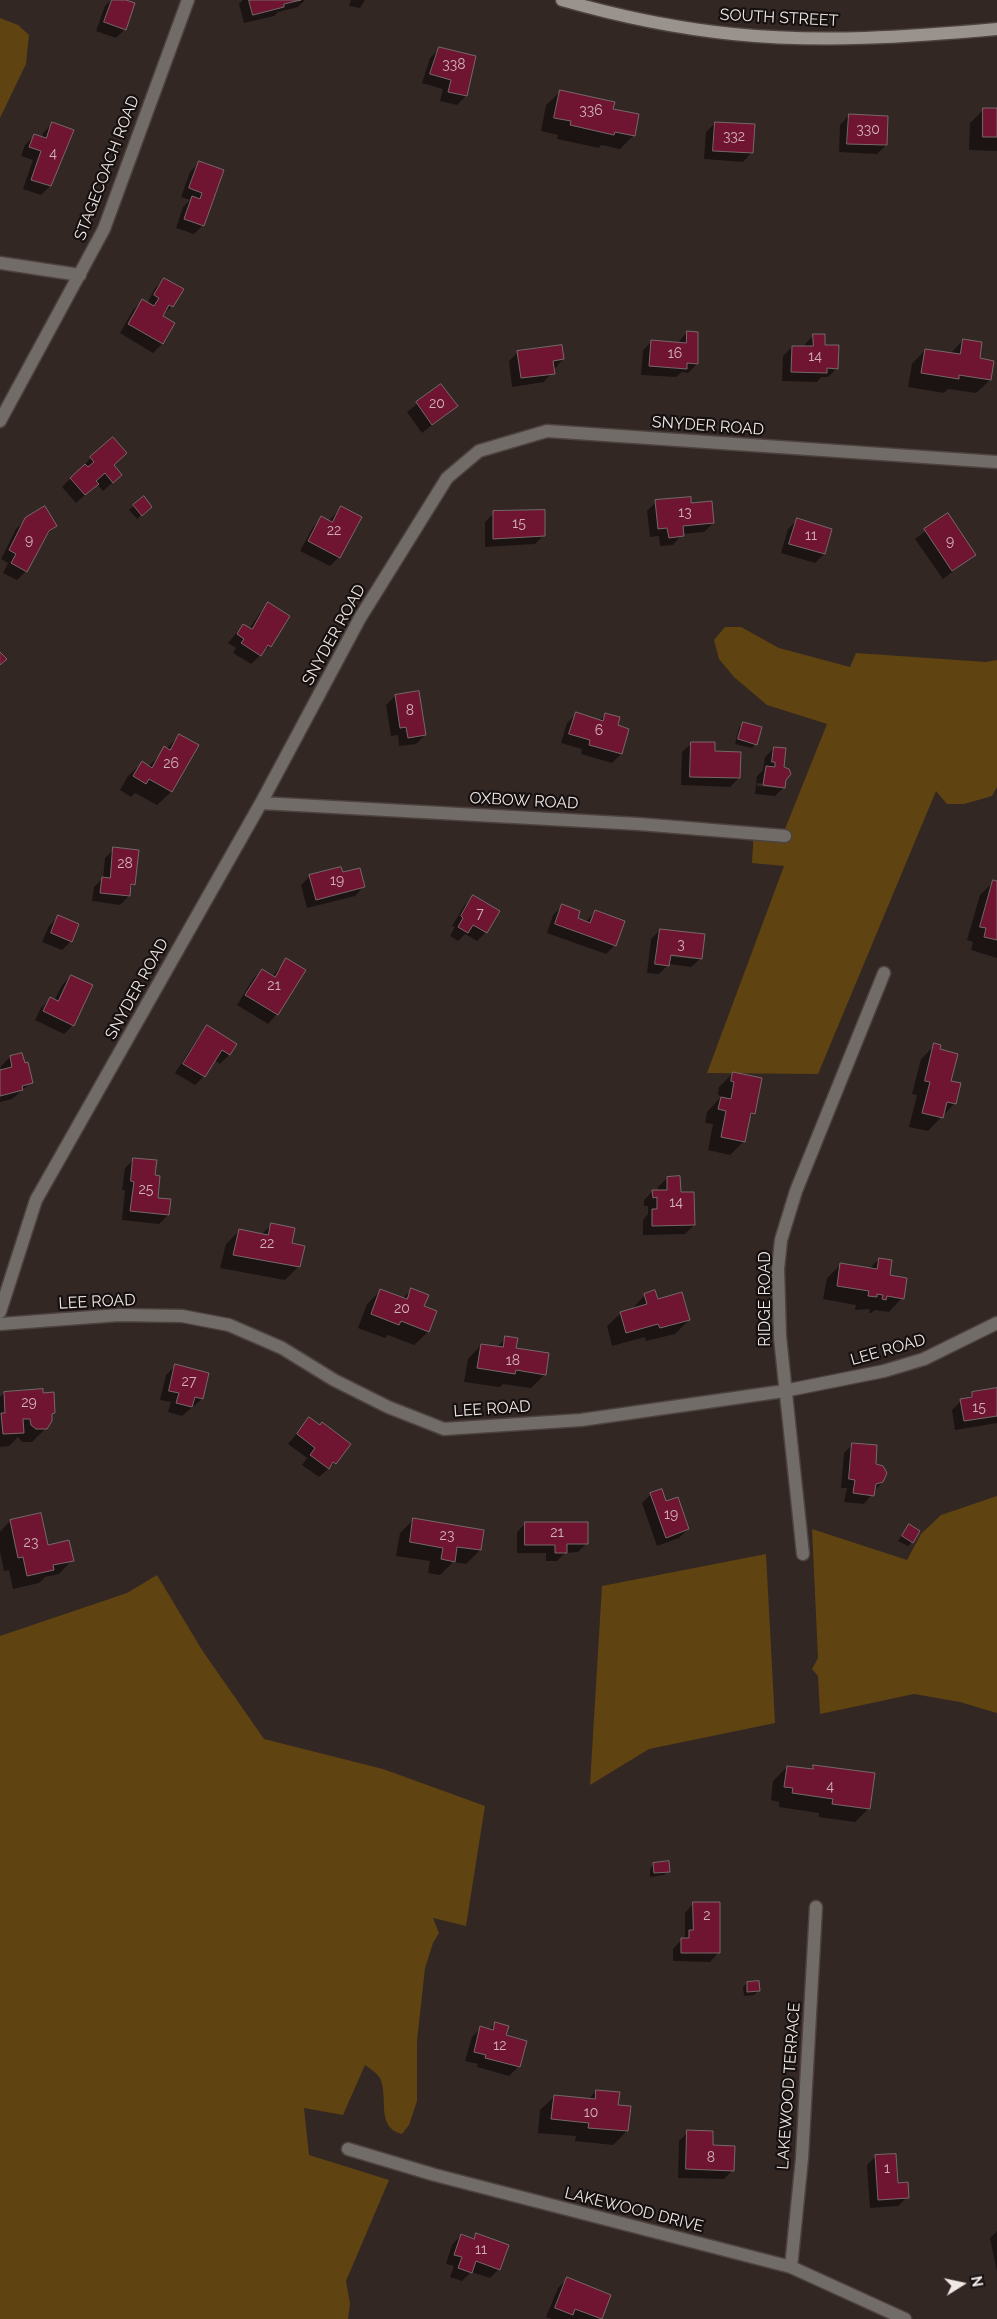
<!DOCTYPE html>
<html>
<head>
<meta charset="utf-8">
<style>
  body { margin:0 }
  #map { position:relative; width:997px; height:2319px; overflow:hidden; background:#332724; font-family:Raleway,sans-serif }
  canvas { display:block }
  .north { position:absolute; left:937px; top:2259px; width:50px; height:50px; -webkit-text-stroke:4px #161110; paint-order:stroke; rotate:80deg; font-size:14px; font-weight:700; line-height:20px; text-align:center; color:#f0e8e6 }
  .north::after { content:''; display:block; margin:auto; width:18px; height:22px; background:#f0e8e6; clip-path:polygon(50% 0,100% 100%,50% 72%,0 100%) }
</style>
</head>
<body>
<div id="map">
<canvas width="997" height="2319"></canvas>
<div class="north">N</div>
</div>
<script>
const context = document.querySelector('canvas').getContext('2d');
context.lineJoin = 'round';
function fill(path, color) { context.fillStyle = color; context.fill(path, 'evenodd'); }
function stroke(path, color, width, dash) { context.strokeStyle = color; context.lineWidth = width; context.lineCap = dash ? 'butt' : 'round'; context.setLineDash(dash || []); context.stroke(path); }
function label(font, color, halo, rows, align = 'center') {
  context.font = font + ' Raleway,sans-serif'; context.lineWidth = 4.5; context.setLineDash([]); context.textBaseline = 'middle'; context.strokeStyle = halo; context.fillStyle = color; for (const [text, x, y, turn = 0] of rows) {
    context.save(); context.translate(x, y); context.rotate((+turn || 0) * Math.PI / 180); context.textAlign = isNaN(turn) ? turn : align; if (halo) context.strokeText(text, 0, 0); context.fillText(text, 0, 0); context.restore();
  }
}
fill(new Path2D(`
  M0 18 18 25 29 35 26 64 0 118Z
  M725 627H741L779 648 850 667 856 653 986 662 997 660V787L992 796 964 804H947L936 791 818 1074 707 1073 784 866 752 863 754 827 785 829 827 724 767 705 734 677 719 659 714 640Z
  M997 1496V1713L960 1702 914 1694 820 1714 818 1676 812 1669 818 1658 812 1529 907 1560 921 1534 941 1515Z
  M766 1554 775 1723 649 1749 590 1785 602 1586Z
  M157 1575 202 1650 264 1739 383 1769 485 1806 466 1926 433 1918 439 1933 433 1943 425 1968 417 2041V2101L409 2125 402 2134C375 2127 389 2098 380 2078 377 2073 369 2068 365 2065L343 2115 304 2108 309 2155 389 2180 346 2281 350 2304 348 2319H0V1636L127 1593Z`), '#5f4311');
fill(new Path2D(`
  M111 0H122L125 29 116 38 96 31 105 6Z
  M243 0H305L298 7 278 12 274 16 244 23 239 4Z
  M351 0H365L360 8 349 6Z
  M439 49 466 96 457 105 440 101 443 89 422 83 430 58Z
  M560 92 612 110 633 136 620 149 601 145 599 148 557 139 558 135 541 131 546 105Z
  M984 109H997V151L969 150 970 123Z
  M849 115 886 145 877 154 839 152 840 125Z
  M715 123 752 152 743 162 704 159 706 132Z
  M52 124 72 130 50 186 41 195 23 189 33 160 21 156 25 145 34 136 42 138 43 133Z
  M199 163 222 171 203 225 194 234 176 228 183 207 190 200 181 197 190 172Z
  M164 279 172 306 161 317 174 324 162 344 153 353 120 333 133 310 142 301 147 304 155 288Z
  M687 332 696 346H698L697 364 688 373 682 372 676 377 641 375 643 350 652 341 678 343Z
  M814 335 824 346 837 368 828 377H821L817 382 782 381 783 356 792 347H804L805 344Z
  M963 340 990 380 976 393 948 389 944 393 908 387 912 364 925 350 950 354Z
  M518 352 563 359 544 382 512 387 509 361Z
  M441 385 456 406 422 433 407 412Z
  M91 458 113 465 121 475 103 491 97 484 76 503 62 487Z
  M143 498 146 511 137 519 129 510Z
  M656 502 690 504 713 523 704 532 682 534 673 545 660 546 659 536 650 537 647 511Z
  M341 507 339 557 330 566 300 551 313 527 322 518 329 521Z
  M494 513 544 535 535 544 485 547V522Z
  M947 515 974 555 943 579 915 539Z
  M26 519 56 526 47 535 26 571 17 580 3 573 8 563 1 559 16 529Z
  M797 520 824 554 815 563 781 553 788 529Z
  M269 604 270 646 251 664 233 653 236 648 228 643 243 625 249 629 260 613Z
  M395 696 425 735 416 744 399 746 398 735 391 736 386 705Z
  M576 714 599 721 606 714 616 726 628 730 621 754 612 763 581 754 582 749 561 743 567 723Z
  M743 723 756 744 752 748 735 744 739 728Z
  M180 735 197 745 171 792 157 805 135 793 131 797 120 790 128 776 142 763 148 767Z
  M692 743 714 753 739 778 730 787 681 785 682 752Z
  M774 748 783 768 784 787 775 796 755 794 757 776 763 770 765 757ZM757 783 781 786 779 788 757 786Z
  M114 849 134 884 130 889 129 896 120 905 92 901 94 887 103 878 105 858Z
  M342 874 364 886 355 896 307 908 301 885 310 876Z
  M993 882H997V958L971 950 973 942 967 940 980 895Z
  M473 897 486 932 477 941 465 934 458 941 450 936 455 927 452 926 464 906Z
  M562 906 576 919 585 923 595 912 615 945 606 954 547 933 553 915Z
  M58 917 71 941 62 950 42 942 49 926Z
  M660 930 701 958 691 967 669 964 659 974 647 973 651 939ZM665 953 694 956V959L665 956Z
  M286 960 304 970 277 1014 268 1024 237 1005 253 979 262 970 272 977Z
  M71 976 73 1025 64 1034 35 1020 41 1008 50 999 54 1001 62 985Z
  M208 1027 229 1055 220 1064 214 1060 204 1076 195 1085 175 1073 199 1036Z
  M935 1045 950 1082 955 1103 928 1131 909 1127 917 1095 912 1094 921 1059Z
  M10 1057 32 1082 12 1099 0 1102 1 1066Z
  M733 1073 754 1113 749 1118 744 1141 730 1155 708 1150 713 1124 705 1123 707 1112 720 1098 721 1096 718 1095 719 1087Z
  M134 1159 154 1176 156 1199 168 1215 159 1224 122 1220 125 1190H122L125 1168Z
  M667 1178 679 1194 694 1225 685 1234 643 1235V1220L648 1214V1206H644V1200L653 1191H658V1187Z
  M272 1224 291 1244 299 1266 285 1280 220 1268 226 1244 240 1230 261 1235Z
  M879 1259 902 1298 889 1312 875 1310 871 1313H869L870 1309 855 1310 856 1305 823 1299 827 1278 841 1264 869 1269Z
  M411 1290 423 1307 428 1332 414 1345 388 1335 385 1338 358 1328 367 1304 380 1291 402 1299Z
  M645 1295 689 1320 675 1334 646 1341 645 1337 612 1346 607 1326 621 1313 631 1310Z
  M506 1338 515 1349 545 1374 531 1388 503 1384 500 1387 464 1382 468 1359 481 1345 496 1348Z
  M175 1366 202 1399 182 1416 168 1412 171 1402 160 1400 166 1375Z
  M997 1389V1423L955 1430 952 1410 961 1401 966 1400 972 1394Z
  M4 1393 42 1395 54 1413 46 1428 32 1442H22L18 1437 9 1446 0 1447V1397Z
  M309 1419 349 1444 335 1463 319 1477 302 1465 307 1458 288 1444Z
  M853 1444 874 1465 882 1482 864 1504 844 1502 847 1488H841L844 1453Z
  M651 1494 666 1503 688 1529 679 1538 657 1546 642 1503Z
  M40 1515 47 1546 72 1560 59 1574 45 1577 39 1583 13 1589 9 1570 4 1571 0 1552V1532L10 1521Z
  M414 1519 480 1550 466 1564 453 1562 440 1575 428 1573 430 1561 396 1556 400 1533Z
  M526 1523 587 1543 578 1552 565 1553 557 1561H546V1553H517V1532Z
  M909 1526 912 1542 908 1546 898 1541Z
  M814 1766 869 1808 855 1822 819 1817V1813L779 1807V1802L771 1800 773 1781 787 1767 809 1770Z
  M654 1864 668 1871 664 1875 650 1877V1869Z
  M694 1903 719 1952 710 1962 673 1961V1949L685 1936V1913Z
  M747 1983 758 1991 754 1995 744 1996 743 1987Z
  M495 2024 504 2036 525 2042 518 2067 509 2076 477 2067 478 2064 465 2061 472 2037 481 2028 489 2030Z
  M596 2091 617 2106 627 2131 613 2145 575 2141 576 2136 538 2133 540 2110 554 2097 588 2100Z
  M688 2132 712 2147 733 2170 724 2179 678 2178 679 2141Z
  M876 2156 907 2197 898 2206 870 2208 867 2165Z
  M997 2231V2272L990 2238Z
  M461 2235 472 2239 476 2235 499 2269 490 2278 471 2272 462 2281 450 2277 454 2266 446 2264 452 2245Z
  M567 2279 601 2318 600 2319H552L546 2317 558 2288Z`), '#0007');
const building = new Path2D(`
  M112 0H126L135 3 126 30 104 22Z
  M249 0H301L284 4V7L253 15Z
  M439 47 476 56 467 96 448 92 451 80 430 74Z
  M560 90 615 102 613 109 639 114 635 136 615 132 614 135 570 125 571 121 554 118Z
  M983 108H997V137H983Z
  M849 114 888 116 887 145 847 144Z
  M52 122 74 130 51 186 31 180 41 151 29 147 34 134 46 138Z
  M715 122 755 124 753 153 713 151Z
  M199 161 224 170 204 226 184 219 192 196 200 199 202 193 189 188Z
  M164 278 184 289 173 307 169 305 163 316 175 323 163 344 128 324 142 299 154 306 159 298 154 295Z
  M687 331 698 332V364L687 363V369L649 366 651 340 686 343Z
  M813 334H825V345H839L838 369 827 368V373L791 372 792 346H813Z
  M963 339 982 342 980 358 994 361 991 380 959 375V379L921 373 925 349 960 354Z
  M562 345 564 359 553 361 555 374 521 378 517 351Z
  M441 384 458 406 432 425 416 402Z
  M113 437 127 453 114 465 122 475 113 483 105 473 96 481 99 484 85 495 70 478 85 464 88 467 94 462 90 457Z
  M144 496 152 507 142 516 133 505Z
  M691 497V503L712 501 714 523 683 526 684 536 669 538 667 528 658 529 655 500Z
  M45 506 57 526 49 531 27 572 11 563 16 554 9 550 25 518Z
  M341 506 362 517 340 558 308 541 321 516 332 522Z
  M545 510V536L493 539V511Z
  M948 513 976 555 952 571 924 529Z
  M797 518 832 529 825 554 789 544Z
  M268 602 290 616 271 647 268 645 261 656 241 643 244 639 237 634 243 624 252 629Z
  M0 652 7 659 0 665Z
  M419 691 426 735 408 738 406 727 400 728 395 695Z
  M576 712 603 721 605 713 620 717 618 725 629 729 622 754 589 745 590 740 569 734Z
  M743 722 762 727 757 745 738 739Z
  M179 734 199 745 172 792 149 779 146 784 133 776 142 761 152 768 164 746 170 750Z
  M691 742H715V751L741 752 740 778 690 777Z
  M774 747 786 748 784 767 789 769 791 774 786 780 785 788 763 785 766 766 775 767V762H772Z
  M113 847 139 850 135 885 131 884 130 896 100 893 102 877 110 878Z
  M341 867 343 872 360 868 365 887 316 900 309 875Z
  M993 880 997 881V940L984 937 986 928 980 927Z
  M473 895 500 911 487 933 473 925 468 933 458 927 463 918 461 916Z
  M562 904 580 911 578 918 590 923 595 910 625 921 616 946 555 924Z
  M58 915 79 924 72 942 51 933Z
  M660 929 705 934 702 959 671 955 669 966 655 964Z
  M286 958 306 970 278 1015 245 995 262 969 275 977Z
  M71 975 93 985 74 1026 43 1011 50 997 58 1001Z
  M207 1025 237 1044 230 1055 222 1050 205 1077 183 1064Z
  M934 1043 941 1045 940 1049 958 1054 951 1081 961 1083 956 1104 947 1102 943 1118 922 1113 930 1082 925 1081Z
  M22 1053 25 1063 28 1062 33 1083 22 1086 23 1090 0 1096V1070L12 1067 10 1056Z
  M733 1072 762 1078 755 1114 751 1113 745 1142 721 1137 726 1111 718 1109 721 1097 731 1099 734 1082 731 1081Z
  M133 1158 157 1160 155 1175 160 1176 158 1198 171 1199 169 1215 130 1211 134 1182 131 1181Z
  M680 1176 681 1192H694L695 1225 652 1226V1209H657V1197L653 1198 652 1190H667V1177Z
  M271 1223 295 1228 292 1243 305 1246 300 1267 233 1255 239 1229 268 1235Z
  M879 1258 892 1260 890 1275 907 1278 904 1299 887 1296 886 1300 882 1299 883 1295 877 1294V1297L868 1296 869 1291 837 1286 840 1263 877 1269Z
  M411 1288 429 1295 424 1306 437 1311 429 1332 401 1321 399 1325 371 1314 380 1289 407 1299Z
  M655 1290 658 1299 682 1292 690 1320 660 1328 658 1324 626 1333 620 1312 647 1304 644 1294Z
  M505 1336 518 1338 516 1348 549 1353 546 1375 516 1370 515 1374 477 1368 481 1344 503 1347Z
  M175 1364 209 1373 203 1399 195 1397 192 1407 176 1403 179 1393 169 1391Z
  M997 1388V1416L964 1421 960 1399 972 1397V1392Z
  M43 1389V1393L54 1392 55 1413 52 1414V1421L47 1429H36L31 1425 30 1419H23L24 1433 3 1434 1 1413H5L4 1392Z
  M309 1417 320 1425 322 1422 351 1444 336 1464 333 1462 329 1469 310 1455 315 1448 297 1434Z
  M852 1443 877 1445 876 1464 883 1466 887 1473 883 1482 876 1484 874 1496 853 1493 855 1480 849 1479Z
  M662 1489 666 1501 678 1497 689 1529 666 1538 650 1493Z
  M41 1513 48 1545 69 1540 74 1561 53 1565 54 1570 27 1576 23 1557 18 1558 10 1520Z
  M413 1518 484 1530 481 1550 457 1547 455 1562 441 1559 443 1548 410 1542Z
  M525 1522H588V1544H567V1553H555V1545H525Z
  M909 1524 920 1531 913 1543 902 1536Z
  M813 1765 875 1773 870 1809 832 1804 833 1799 792 1793 793 1788 784 1787 787 1766 813 1769Z
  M669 1861 670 1872 654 1873 653 1863Z
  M693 1902H720V1953H681V1938H689V1930H693Z
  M759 1981 760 1991 747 1992V1982Z
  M495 2022 509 2026 506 2035 527 2041 520 2067 485 2058 486 2055 474 2052 480 2026 493 2030Z
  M596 2090 620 2092 618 2105 631 2106 628 2131 588 2128 589 2123 551 2119 554 2095 595 2099Z
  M687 2130 713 2131V2145L735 2146 734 2171 686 2169Z
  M896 2154 898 2183 908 2182 909 2198 878 2200 875 2155Z
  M476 2233 509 2245 500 2270 476 2261 472 2273 458 2268 462 2257 454 2255 461 2234 474 2239Z
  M567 2277 611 2295 602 2319 575 2309 573 2315 555 2308Z`);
fill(building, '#6f1532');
stroke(building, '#76686a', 1);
const street = new Path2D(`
  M0 263 80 275
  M0 421 104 229 188 0
  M261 803 639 824 785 836
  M0 1312 36 1200 261 803 360 618 447 478 479 451 547 431 997 462
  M0 1324 119 1315 182 1316 229 1325 282 1348 334 1380 388 1407 444 1429 581 1420 784 1391 884 1371 924 1359 997 1323
  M803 1554 780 1337 778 1269 781 1240 796 1191 884 973
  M348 2149 435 2175 791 2267 905 2319
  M791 2267 802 2158 816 1907`);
const secondary = new Path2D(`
  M562 0C618 16 674 28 733 34 820 43 910 37 997 29`);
stroke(street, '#4d423f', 15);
stroke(secondary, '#4d423f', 15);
stroke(street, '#726c69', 12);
stroke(secondary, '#9a928c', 12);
label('14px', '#d0b3b9', null, [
  ["338",454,65],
  ["336",591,111],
  ["330",868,130],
  ["332",734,137],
  ["4",53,154],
  ["16",675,354],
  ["14",815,357],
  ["20",437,404],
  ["13",685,513],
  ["15",519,524],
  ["22",334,531],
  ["11",811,536],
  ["9",29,541],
  ["9",950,542],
  ["8",410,711],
  ["6",599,731],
  ["26",171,764],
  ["28",125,864],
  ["19",337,881],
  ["7",480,914],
  ["3",681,945],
  ["21",274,986],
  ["25",146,1190],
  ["14",676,1203],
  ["22",267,1244],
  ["20",402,1309],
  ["18",513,1361],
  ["27",189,1382],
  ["29",29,1403],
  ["15",979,1408],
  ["19",671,1515],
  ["21",557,1533],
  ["23",447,1536],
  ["23",31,1543],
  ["4",830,1787],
  ["2",707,1916],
  ["12",500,2046],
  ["10",591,2113],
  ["8",711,2158],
  ["1",887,2169],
  ["11",481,2250]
]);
label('16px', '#f0e8e6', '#161110', [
  ["SOUTH STREET",779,18,3],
  ["STAGECOACH ROAD",107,168,-69],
  ["SNYDER ROAD",708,426,4],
  ["SNYDER ROAD",334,635,-61],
  ["OXBOW ROAD",524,801,3],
  ["SNYDER ROAD",137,989,-61],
  ["RIDGE ROAD",765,1299,-90],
  ["LEE ROAD",97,1302,-3],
  ["LEE ROAD",888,1350,-16],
  ["LEE ROAD",492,1409,-4],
  ["LAKEWOOD TERRACE",789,2086,-86],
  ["LAKEWOOD DRIVE",634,2210,14]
]);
</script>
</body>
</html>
